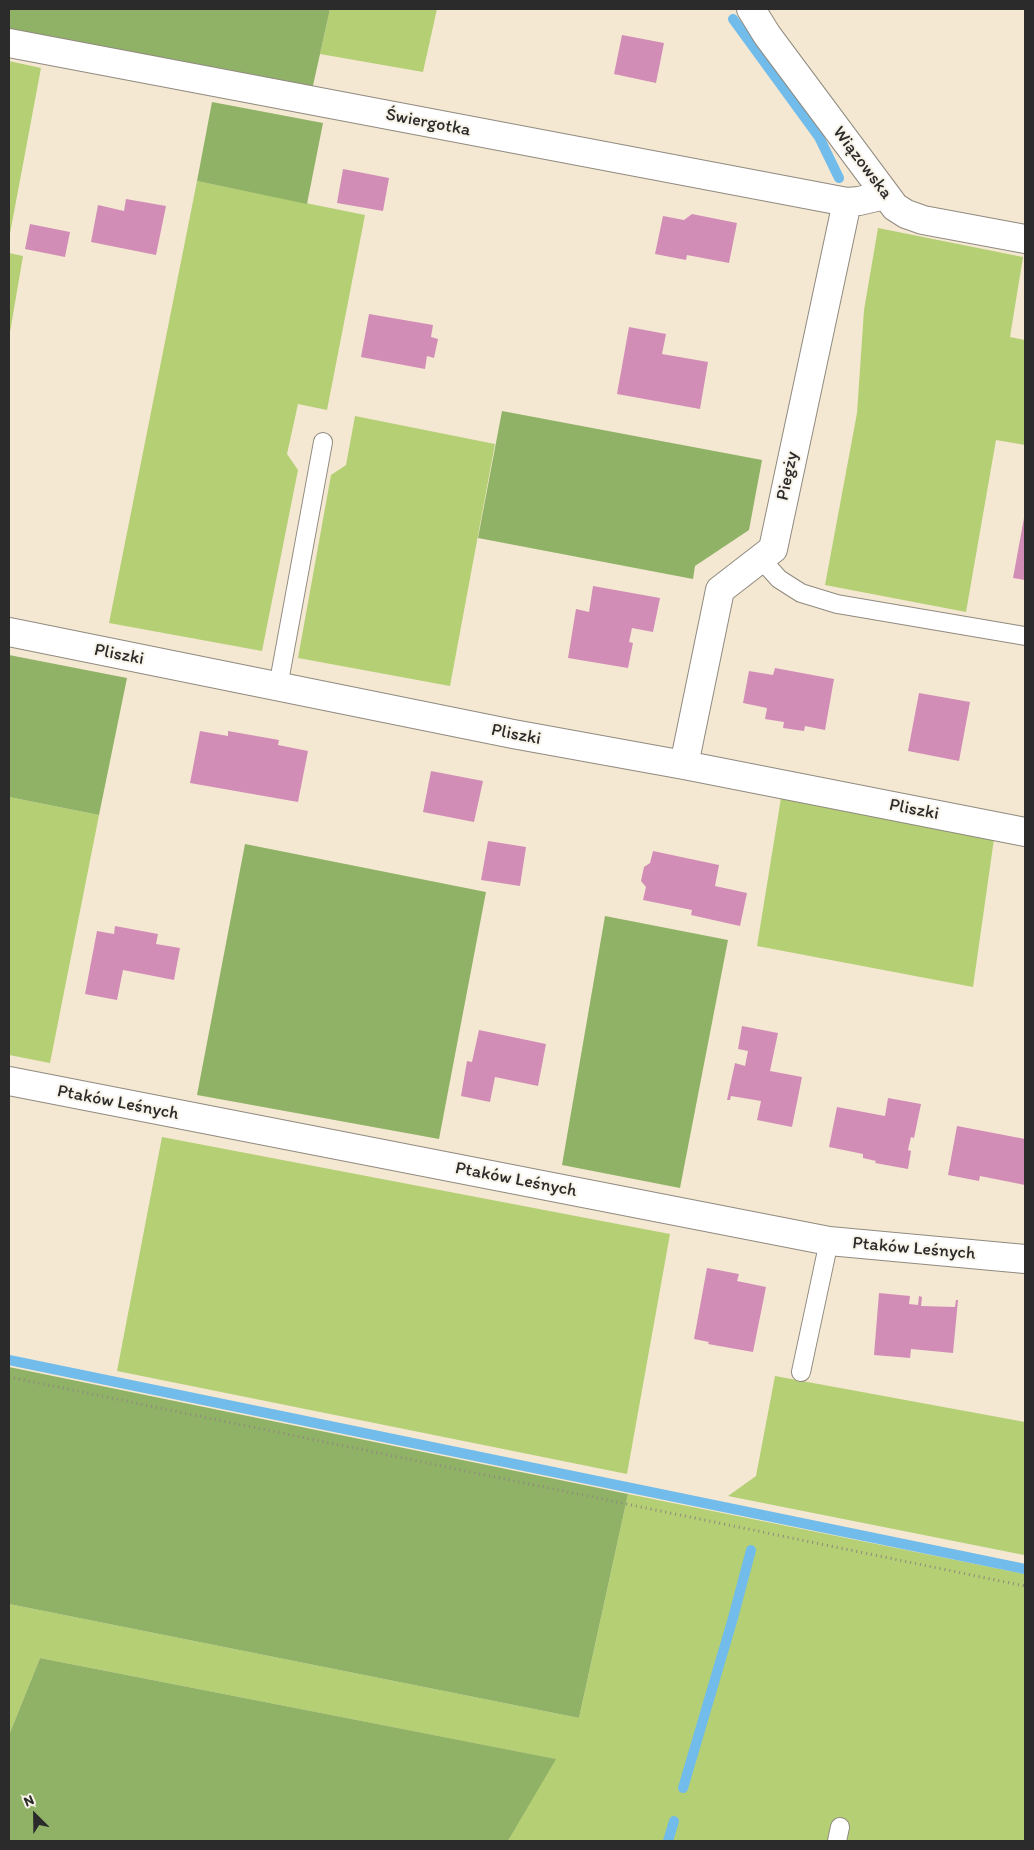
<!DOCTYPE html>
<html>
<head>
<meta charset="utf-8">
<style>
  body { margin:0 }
  #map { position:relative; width:1034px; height:1850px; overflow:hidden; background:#f4e8d3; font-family:Itim,sans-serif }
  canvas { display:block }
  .frame { position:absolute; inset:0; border:10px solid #2b2b2b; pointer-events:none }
  .north { position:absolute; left:10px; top:1790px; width:50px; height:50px; -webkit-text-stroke:4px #f7f3e8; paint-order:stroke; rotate:337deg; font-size:14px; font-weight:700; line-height:20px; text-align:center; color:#2b2b2b }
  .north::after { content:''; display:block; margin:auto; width:18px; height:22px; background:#2b2b2b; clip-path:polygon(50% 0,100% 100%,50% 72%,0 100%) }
</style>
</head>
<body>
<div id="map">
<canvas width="1034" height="1850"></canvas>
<div class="frame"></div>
<div class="north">N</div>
</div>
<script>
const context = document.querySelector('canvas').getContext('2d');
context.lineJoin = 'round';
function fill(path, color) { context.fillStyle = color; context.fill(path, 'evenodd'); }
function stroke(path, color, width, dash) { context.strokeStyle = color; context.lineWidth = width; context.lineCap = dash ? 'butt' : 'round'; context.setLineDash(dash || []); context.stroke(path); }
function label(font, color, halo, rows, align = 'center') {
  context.font = font + ' Itim,sans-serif'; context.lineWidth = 4; context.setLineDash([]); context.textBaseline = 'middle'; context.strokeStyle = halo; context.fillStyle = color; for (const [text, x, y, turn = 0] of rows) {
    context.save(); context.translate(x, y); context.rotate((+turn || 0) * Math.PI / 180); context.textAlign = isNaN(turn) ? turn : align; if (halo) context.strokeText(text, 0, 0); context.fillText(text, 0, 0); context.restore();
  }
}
fill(new Path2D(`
  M330 9H437L423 72 320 54Z
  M9 61 41 68 9 239Z
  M197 181 365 215 327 410 298 404 287 454 298 470 262 651 109 623Z
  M878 228 1023 257 1010 337 1025 340V445L996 440 966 612 825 585 857 413 864 310Z
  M9 253 23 256 9 338Z
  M355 416 495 444 450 686 298 658 331 475 346 465Z
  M9 797 99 815 50 1063 9 1055Z
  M781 798 994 839 973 987 757 946Z
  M162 1137 670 1234 627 1474 117 1371Z
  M775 1376 1025 1422 1024 1555 728 1496 756 1476Z
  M628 1494 1025 1574V1841H508L555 1759 40 1658 9 1735V1604L579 1718Z`), '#b5cf75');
fill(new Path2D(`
  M9 9H330L312 90 9 31Z
  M212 102 323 123 307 204 197 181Z
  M502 411 762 460 749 530 695 566 693 579 478 538Z
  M9 655 127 678 99 815 9 797Z
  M245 844 486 892 439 1139 197 1095Z
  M605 916 728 940 680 1188 562 1165Z
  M9 1367 628 1494 579 1718 9 1604Z
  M40 1658 556 1759 508 1841H9V1735Z`), '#90b266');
stroke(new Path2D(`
  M733 19 819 137 839 178
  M9 1360 1025 1569
  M683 1788 733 1618 751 1550
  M668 1841 674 1821`), '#71bcea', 10);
fill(new Path2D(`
  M622 35 664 43 656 83 614 74Z
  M343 169 389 178 383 211 337 203Z
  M126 199 166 206 156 255 91 242 98 205 124 211Z
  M692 214 737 223 729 263 687 255 686 260 655 254 663 216 684 220Z
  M30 224 70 232 65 257 25 249Z
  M369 314 433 325 431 337 438 339 434 358 427 356 425 369 361 357Z
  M629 327 666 334 662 354 708 362 700 409 617 394Z
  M1024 518H1025V580L1013 578Z
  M593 586 660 598 653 632 632 628 629 642 633 643 628 668 568 658 576 609 589 612Z
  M775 668 834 679 825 730 805 726 804 731 783 728 784 722 765 719 767 708 743 703 749 671 773 675Z
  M919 693 970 702 959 761 908 751Z
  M200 731 228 736V731L279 740 278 745 308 751 298 802 190 783Z
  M431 771 483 781 474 822 423 812Z
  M488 841 526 847 520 886 481 880Z
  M653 851 719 865 715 886 747 893 740 926 691 915 692 910 643 900 646 887 641 881 644 867 650 863Z
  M115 926 158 934 156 944 180 948 174 980 123 970 117 1000 85 994 97 931 114 934Z
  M742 1026 778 1033 770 1071 802 1077 792 1127 757 1120 761 1101 731 1096 730 1100H727L735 1063 745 1066 748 1051 738 1049Z
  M479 1030 546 1044 538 1086 495 1077 490 1102 461 1096 467 1061 472 1062Z
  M888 1098 921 1104 914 1138 911 1137 908 1150 911 1151 908 1169 875 1163 876 1161 863 1158V1154L829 1147 837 1107 885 1116Z
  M957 1126 1025 1139V1185L980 1176 979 1181 948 1175Z
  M707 1268 739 1274 737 1281 766 1287 753 1352 708 1344 709 1342 694 1339Z
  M879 1293 910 1296 909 1304 918 1305 919 1296 922 1297 921 1306 955 1307 956 1300H958L953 1353 911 1349 910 1358 874 1355Z`), '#d28db7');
const lane = new Path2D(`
  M761 559 779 579 801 593 837 604 1025 636
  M278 687 323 442
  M801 1372 829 1241
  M837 1841 840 1827`);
const street = new Path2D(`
  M751 9 767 35 895 207 906 214 923 220 1025 239
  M9 43 847 202 859 201 885 195
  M9 632 513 734 684 765 1025 832
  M684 765 720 590 773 549 847 202
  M9 1081 829 1241 1025 1259`);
stroke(lane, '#908a7f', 20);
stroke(street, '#908a7f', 30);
stroke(new Path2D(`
  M9 1377 1025 1586`), '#908a7f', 3, [1, 4]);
stroke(lane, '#fff', 18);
stroke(street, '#fff', 28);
label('18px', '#2b2b2b', '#f7f3e8', [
  ["Świergotka",428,123,11],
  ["Wiązowska",862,163,53],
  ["Piegży",788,476,-78],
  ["Pliszki",119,655,11],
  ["Pliszki",516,735,11],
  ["Pliszki",914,810,11],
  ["Ptaków Leśnych",118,1103,11],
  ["Ptaków Leśnych",516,1180,11],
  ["Ptaków Leśnych",914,1249,5]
]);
</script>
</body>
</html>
